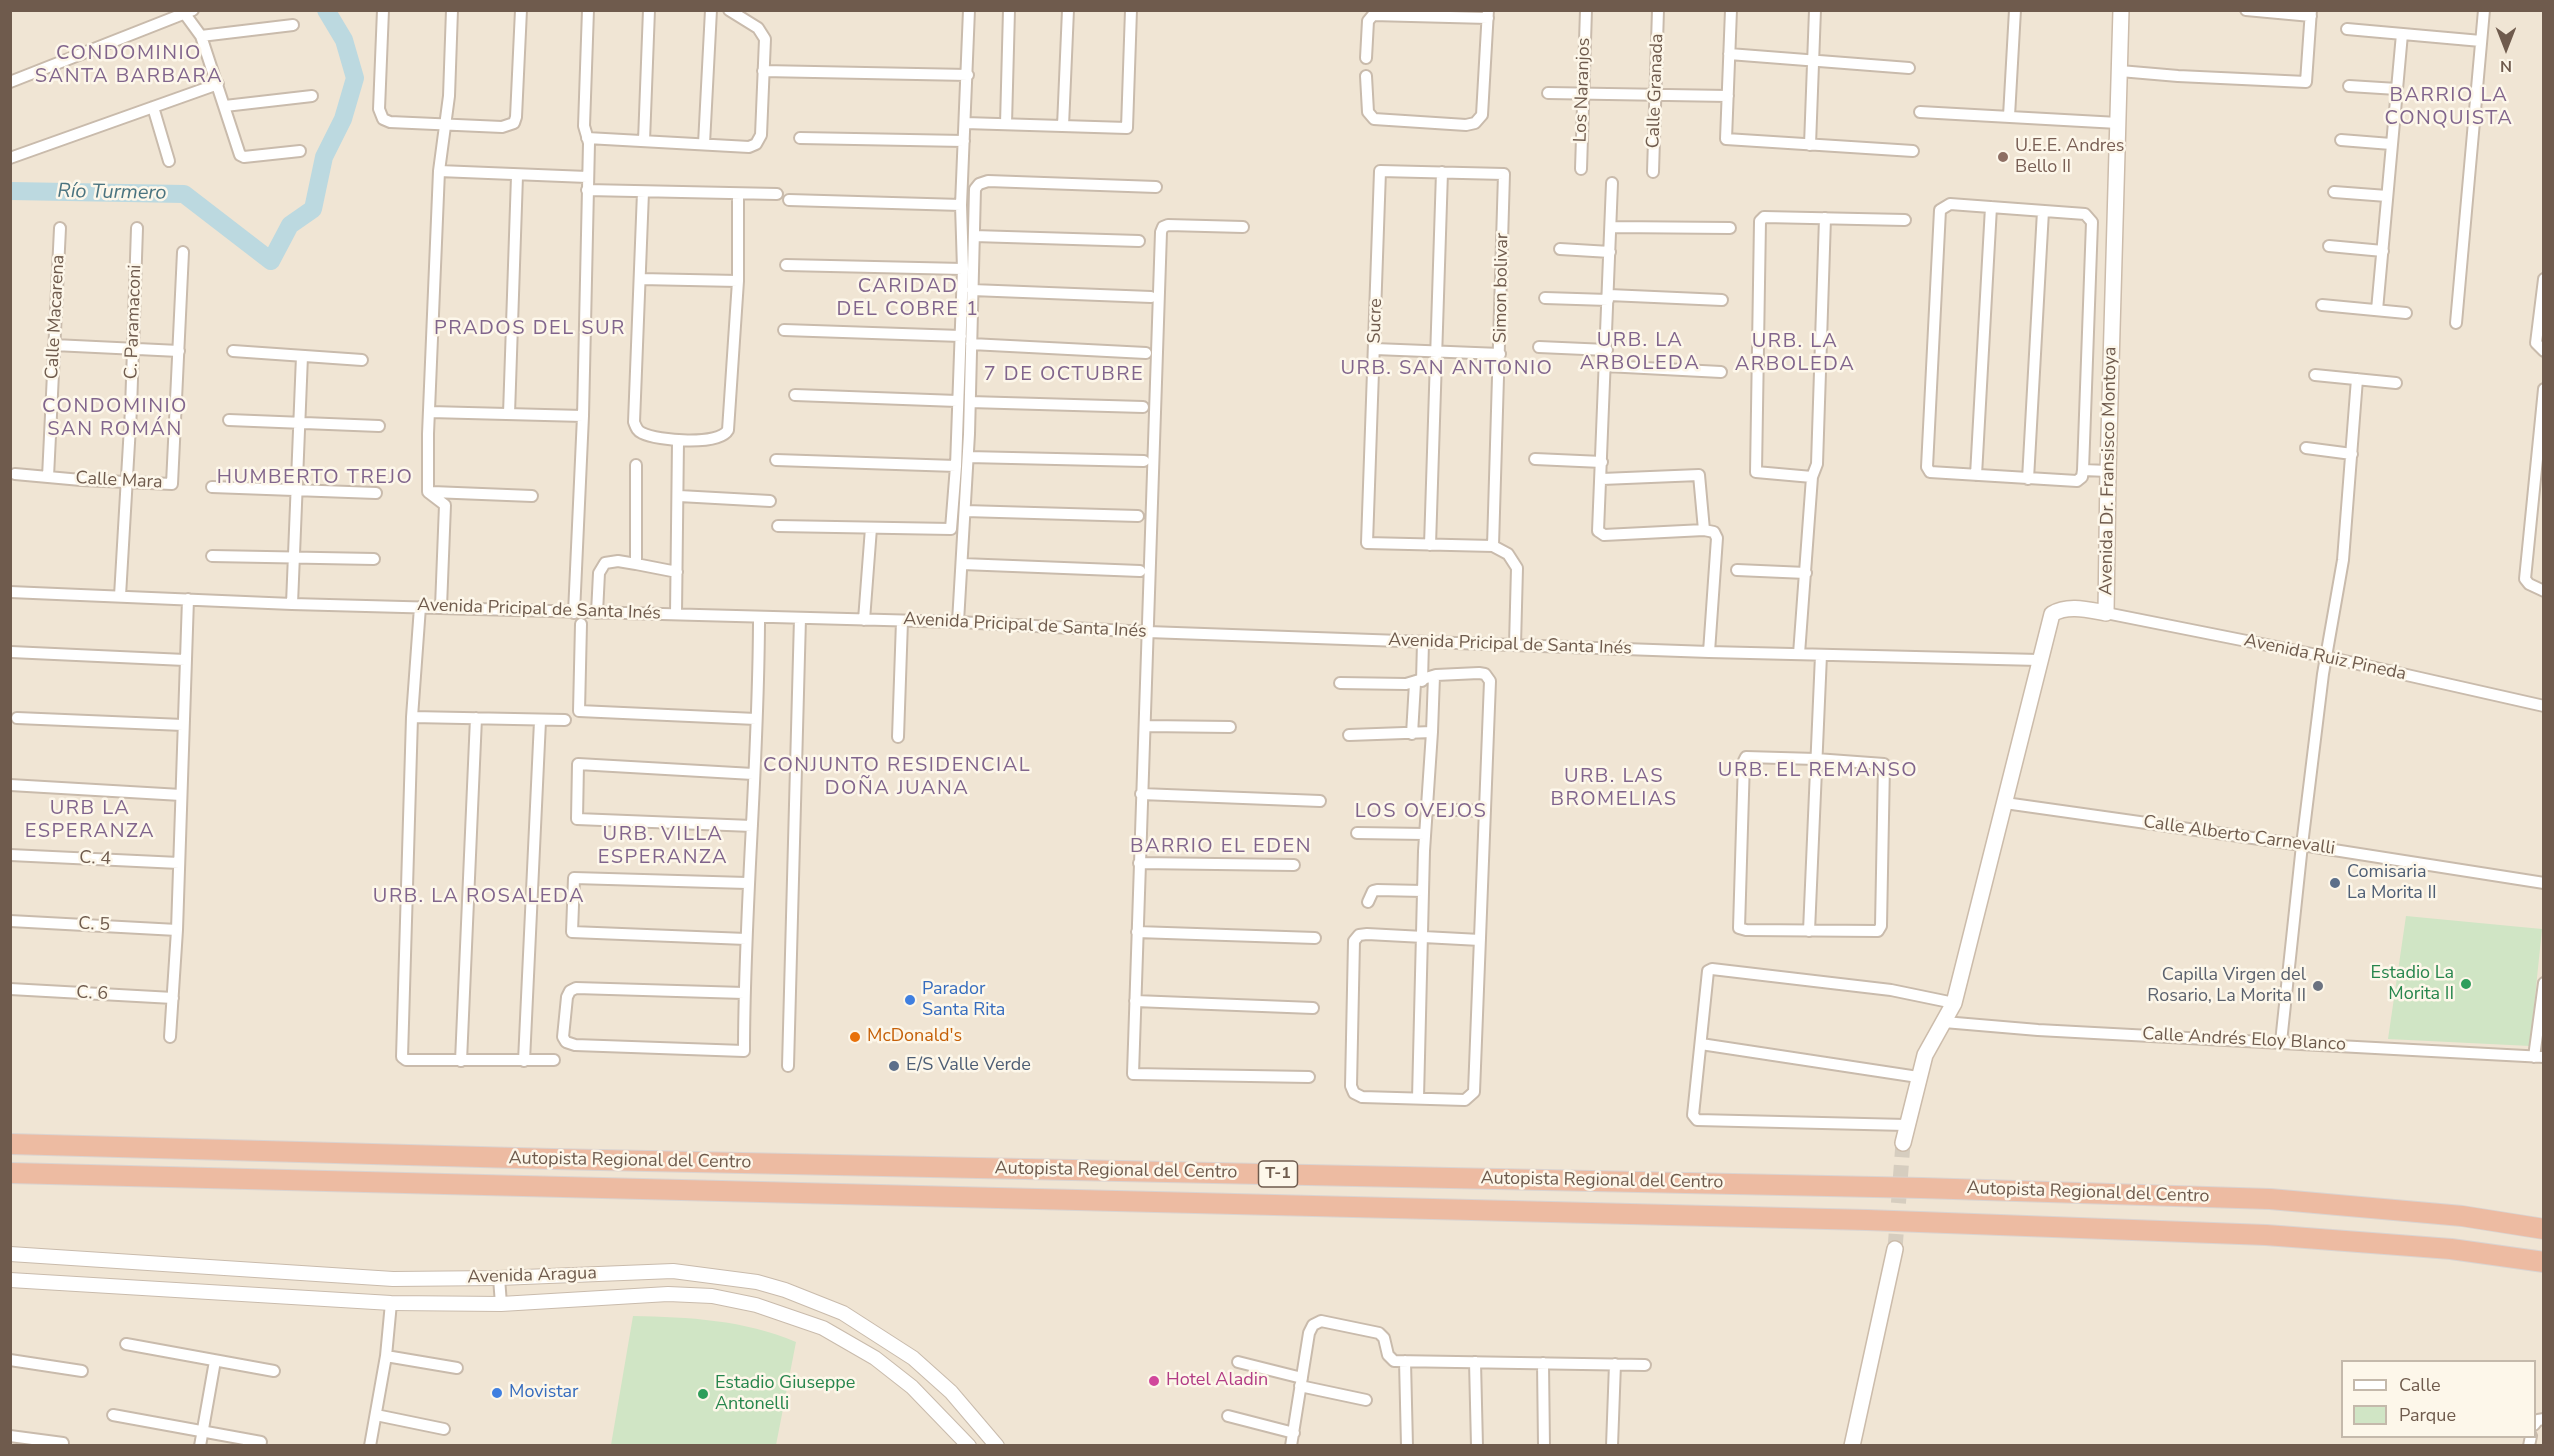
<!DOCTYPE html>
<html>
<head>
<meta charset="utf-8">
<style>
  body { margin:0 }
  #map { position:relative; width:2554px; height:1456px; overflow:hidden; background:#f9f3e5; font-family:"Nunito Sans",sans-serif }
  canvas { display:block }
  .frame { position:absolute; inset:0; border:12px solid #6f5b4d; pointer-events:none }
  .legend { position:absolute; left:2341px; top:1360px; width:195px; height:78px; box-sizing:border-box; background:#fdf7ea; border:2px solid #c4b9ab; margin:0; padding:8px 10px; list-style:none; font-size:18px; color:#6f5b4d }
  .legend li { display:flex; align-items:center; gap:12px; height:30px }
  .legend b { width:30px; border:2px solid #c4b9ab }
  .north { position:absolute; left:2476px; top:18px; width:60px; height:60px; -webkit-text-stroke:4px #fdf7ea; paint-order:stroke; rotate:180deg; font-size:16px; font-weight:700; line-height:24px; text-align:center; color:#6f5b4d }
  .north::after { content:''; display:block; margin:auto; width:21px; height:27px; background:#6f5b4d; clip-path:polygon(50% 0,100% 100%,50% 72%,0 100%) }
</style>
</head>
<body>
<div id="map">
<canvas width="2554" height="1456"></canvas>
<div class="frame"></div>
<ul class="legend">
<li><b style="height:8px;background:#fff"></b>Calle</li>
<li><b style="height:16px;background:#d0e5c5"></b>Parque</li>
</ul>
<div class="north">N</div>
</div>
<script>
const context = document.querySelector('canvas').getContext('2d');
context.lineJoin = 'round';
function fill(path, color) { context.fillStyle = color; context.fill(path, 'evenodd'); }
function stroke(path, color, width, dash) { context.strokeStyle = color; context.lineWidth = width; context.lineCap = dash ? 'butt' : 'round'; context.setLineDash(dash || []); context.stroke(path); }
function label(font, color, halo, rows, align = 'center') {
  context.font = font + ' "Nunito Sans",sans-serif'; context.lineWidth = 5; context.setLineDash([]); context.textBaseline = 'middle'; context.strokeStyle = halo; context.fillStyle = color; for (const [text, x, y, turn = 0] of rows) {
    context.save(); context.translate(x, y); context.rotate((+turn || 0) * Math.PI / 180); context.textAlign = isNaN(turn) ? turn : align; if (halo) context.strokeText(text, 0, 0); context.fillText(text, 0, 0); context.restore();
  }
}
fill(new Path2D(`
  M10 11H2543V1445H11ZM2342 1362H2534V1436H2342Z`), '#f0e5d4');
fill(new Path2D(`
  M2406 916 2542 929 2530 1046 2388 1039Z
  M633 1316C689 1317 744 1320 796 1342L776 1445H611Z`), '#d0e5c5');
stroke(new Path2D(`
  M10 191 184 194 271 261 290 225 313 209 324 157 343 119 355 78 344 40 326 10`), '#bcd9e0', 18);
stroke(new Path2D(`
  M1895 1249 1903 1143`), '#d6cdbf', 15, [15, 8]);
const minor = new Path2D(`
  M182 10 201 36 240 155 244 157 300 151
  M383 10 379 109 383 119 390 122 502 127 514 123 516 117 521 10
  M1731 10 1726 139 1913 151
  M2246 10 2311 16
  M2347 29 2481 41
  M201 36 293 25
  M1729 54 1909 68
  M1366 58 1368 21 1373 15 1488 18
  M763 71 968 75
  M2120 71 2178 76 2306 82 2311 10
  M1366 76 1368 112 1374 119 1466 125 1475 123 1482 115 1488 10
  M10 82 193 10
  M2349 86 2397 89
  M1548 93 1728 96
  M225 106 312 96
  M153 107 169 161
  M1920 112 2118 123
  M2009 116 2015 10
  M965 123 1127 128 1131 10
  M1006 124 1009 10
  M1063 126 1068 10
  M587 138 749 147 756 144 761 135 765 39 758 28 729 10
  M800 138 964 141
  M2341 140 2391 144
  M644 141 649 10
  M704 144 711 10
  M1810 145 1815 10
  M10 158 218 84
  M1581 169 1586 10
  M439 171 587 177
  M1653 172 1658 10
  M1612 183 1598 531 1604 535 1704 530 1714 532 1717 538 1709 652
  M587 190 777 194
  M643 192 634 422C636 427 637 431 642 433 658 441 719 446 728 430L738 281V194
  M2334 192 2387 196
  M789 200 961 205
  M1950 204 2085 214 2092 222 2083 470 2082 477 2077 481 1930 472 1927 467 1940 210Z
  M1243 227 1168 225 1163 227 1161 232 1133 1074 1309 1077
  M1611 227 1730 228
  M974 236 1139 241
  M2329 246 2383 251
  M1560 249 1610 252
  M786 265 963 269 961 205 969 10
  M640 279 738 281
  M2544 279 2536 343 2544 351
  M972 290 1151 297
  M1609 295 1722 300
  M1545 298 1608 300
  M2322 305 2406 313
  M2377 310 2402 34
  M2456 323 2484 10
  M784 330 961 336
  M971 344 1146 353
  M54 345 179 351
  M1539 347 1607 350
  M1375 349 1500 354
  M233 351 362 360
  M1606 366 1721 372
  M2315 375 2396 383
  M2544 389 2525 579 2529 584 2544 591
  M795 395 957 401
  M970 402 1143 407
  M430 412 583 416 589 143 584 126 588 10
  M509 414 517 176
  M229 420 379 426
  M2306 448 2352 454
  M968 457 1144 461
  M1535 459 1602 462
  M776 460 956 466
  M636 465V564L677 572
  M2083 470 2108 471
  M15 474 81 480 172 484 183 252
  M1976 475 1991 207
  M48 477 60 228
  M1812 477 1756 472 1760 221 1764 217 1905 220
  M1602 479 1699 475 1704 530
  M2028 479 2043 211
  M212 487 376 493
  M432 492 532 496
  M679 496 770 501
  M965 511 1138 516
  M778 526 951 529 956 466 963 269
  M1430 545 1442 172
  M1493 546 1504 174 1380 171 1367 543 1493 546 1508 554 1517 568 1515 645
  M212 556 374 559
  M962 564 1140 571
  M1737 570 1806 573
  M10 592 292 604 958 622 1148 632 1709 652 2039 660
  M120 596 131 409 137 228
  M292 604 302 356
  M420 607 412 717 402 1057 406 1060H554
  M441 607 445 505 428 492V434L439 171 449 96 452 10
  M574 613 583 416
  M597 613 599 573 605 563 618 561 636 564
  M2106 613 2327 657 2544 706
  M676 614 678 441
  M864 620 871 528
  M958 622 969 434 975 189 979 184 988 181 1156 187
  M581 624 579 711 756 719
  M11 652 185 660
  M1799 654 1812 477 1817 464 1825 218
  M1422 681 1423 642
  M1340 683 1406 684 1436 675 1479 673 1485 674 1490 681 1474 1092 1465 1100 1362 1097 1354 1093 1351 1086 1354 941 1359 935 1367 934 1480 940
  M412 717 565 720
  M17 718 183 725
  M1146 726 1230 727
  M1412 734 1415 683
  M1349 735 1432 732
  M898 737 902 621
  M1746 757 1816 759 1884 764 1881 926 1878 931 1746 930 1739 928 1744 761Z
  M10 785 181 795
  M1141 794 1320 801
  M2005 803 2302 845 2544 883
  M1427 809 1485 811
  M752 826 577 819 578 764 753 774
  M1357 833 1425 834
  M10 855 179 863
  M1139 863 1294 865
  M1368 902 1373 891 1377 890 1423 891
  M10 921 177 930
  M1809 931 1821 655
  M1137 932 1315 938
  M746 939 572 932 574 878 747 883
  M10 989 173 998
  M744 993 576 988 570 991 567 997 563 1037 566 1042 575 1045 744 1051C744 906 759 762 759 617
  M1135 1001 1313 1008
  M1944 1022 2038 1030 2544 1057
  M170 1037 177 930 188 599
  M2281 1042 2302 845 2323 674 2343 560 2357 379
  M1701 1044 1918 1077
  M2534 1057 2544 983
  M461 1061 476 718
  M524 1061 540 721
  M788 1066 800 618
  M1418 1098 1424 851 1432 732 1434 676
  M1906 1125 1697 1120 1693 1115 1708 971 1712 969 1891 990 1954 1003
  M499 1278 501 1304
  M126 1344 274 1371
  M386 1356 457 1368
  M10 1360 82 1371
  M1405 1361 1407 1446
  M1238 1362 1302 1378
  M1475 1362 1477 1446
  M1543 1363 1544 1446
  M1300 1386 1366 1400
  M113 1415 261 1442
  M376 1415 444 1429
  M1228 1416 1294 1433
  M2534 1425 2538 1420 2544 1419
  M10 1436 63 1443
  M200 1446 215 1361
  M370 1446 386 1356 391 1303
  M1291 1446 1309 1333 1313 1325 1321 1321 1379 1333 1384 1338 1388 1355 1394 1361 1645 1365
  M1612 1446 1615 1364
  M2529 1446 2531 1436`);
const tertiary = new Path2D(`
  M10 1254 393 1279 499 1278 673 1271 757 1282 785 1290 843 1313 913 1358 951 1392 997 1446
  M10 1280 391 1303 501 1304 668 1294 712 1296 756 1305 823 1328 875 1358 912 1387 969 1446`);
const secondary = new Path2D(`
  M1903 1143 1925 1055 1954 1003 2052 614C2068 604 2089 610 2106 613L2108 471 2121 10
  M1852 1446 1895 1249`);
const motorway = new Path2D(`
  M10 1144 553 1159 1922 1188 2270 1199 2462 1216 2544 1229
  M10 1173 1867 1220 2266 1235 2451 1249 2544 1262`);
stroke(minor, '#c9bbac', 14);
stroke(tertiary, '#c9bbac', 16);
stroke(secondary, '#ccbcab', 18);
stroke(motorway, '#dad4d1', 22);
stroke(minor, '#fff', 10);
stroke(tertiary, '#fff', 14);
stroke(secondary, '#fff', 15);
stroke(motorway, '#edbba2', 20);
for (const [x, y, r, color] of [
  [2003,157,6,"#8d6e63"],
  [2335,883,6,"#5c6f8a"],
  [2466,984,6,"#2e9e5b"],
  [2318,986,6,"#6b7280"],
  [910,1000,6,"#3f7fe0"],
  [855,1037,6,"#e8710a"],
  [894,1066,6,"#5c6f8a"],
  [1154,1381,6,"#d1479c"],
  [497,1393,6,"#3f7fe0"],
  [703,1394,6,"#2e9e5b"]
]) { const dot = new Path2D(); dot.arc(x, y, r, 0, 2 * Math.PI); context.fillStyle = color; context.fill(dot); stroke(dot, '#fdf7ea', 2); }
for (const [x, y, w] of [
  [1278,1174,39]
]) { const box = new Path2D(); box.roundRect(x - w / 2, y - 13, w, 26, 4.5); context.fillStyle = '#fdf7ea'; context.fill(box); stroke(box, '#6f5b4d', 1.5); }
label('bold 16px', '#6f5b4d', null, [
  ["T-1",1278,1174]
]);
label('18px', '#6f5b4d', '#fdf7ea', [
  ["Los Naranjos",1583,90,-88],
  ["Calle Granada",1656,91,-88],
  ["Simon bolivar",1502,288,-89],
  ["Calle Macarena",56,317,-87],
  ["Sucre",1376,321,-88],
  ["C. Paramaconi",134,322,-88],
  ["Avenida Dr. Fransisco Montoya",2109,471,-89],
  ["Calle Mara",119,481,3],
  ["Avenida Pricipal de Santa Inés",539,610,2],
  ["Avenida Pricipal de Santa Inés",1025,626,3],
  ["Avenida Pricipal de Santa Inés",1510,645,2],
  ["Avenida Ruiz Pineda",2325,658,12],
  ["Calle Alberto Carnevalli",2239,836,8],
  ["C. 4",95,859,3],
  ["C. 5",94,925,3],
  ["C. 6",92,994,3],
  ["Calle Andrés Eloy Blanco",2244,1040,3],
  ["Autopista Regional del Centro",630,1161,1],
  ["Autopista Regional del Centro",1116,1171,1],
  ["Autopista Regional del Centro",1602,1181,1],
  ["Autopista Regional del Centro",2088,1193,2],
  ["Avenida Aragua",532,1276,-2]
]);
label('18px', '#785e54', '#fdf7ea', [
  ["U.E.E. Andres",2015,147],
  ["Bello II",2015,168]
], 'left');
label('18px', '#4e5e75', '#fdf7ea', [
  ["Comisaria",2347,873],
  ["La Morita II",2347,894],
  ["E/S Valle Verde",906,1066]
], 'left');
label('18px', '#27864d', '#fdf7ea', [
  ["Estadio La",2454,974],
  ["Morita II",2454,995],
  ["Estadio Giuseppe",715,1384,"left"],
  ["Antonelli",715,1405,"left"]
], 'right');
label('18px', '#5b616d', '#fdf7ea', [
  ["Capilla Virgen del",2306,976],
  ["Rosario, La Morita II",2306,997]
], 'right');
label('18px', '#366cbe', '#fdf7ea', [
  ["Parador",922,990],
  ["Santa Rita",922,1011],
  ["Movistar",509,1393]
], 'left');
label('18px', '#c56008', '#fdf7ea', [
  ["McDonald's",867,1037]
], 'left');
label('18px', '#b23c85', '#fdf7ea', [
  ["Hotel Aladin",1166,1381]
], 'left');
context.letterSpacing = '1.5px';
label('20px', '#81658c', '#fdf7ea', [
  ["CONDOMINIO",129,54],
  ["SANTA BARBARA",129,77],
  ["BARRIO LA",2449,96],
  ["CONQUISTA",2449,119],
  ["CARIDAD",908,287],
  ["DEL COBRE 1",908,310],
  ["PRADOS DEL SUR",530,329],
  ["URB. LA",1640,341],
  ["ARBOLEDA",1640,364],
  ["URB. LA",1795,342],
  ["ARBOLEDA",1795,365],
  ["URB. SAN ANTONIO",1447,369],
  ["7 DE OCTUBRE",1064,375],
  ["CONDOMINIO",115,407],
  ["SAN ROMÁN",115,430],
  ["HUMBERTO TREJO",315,478],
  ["CONJUNTO RESIDENCIAL",897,766],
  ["DOÑA JUANA",897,789],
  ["URB. EL REMANSO",1818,771],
  ["URB. LAS",1614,777],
  ["BROMELIAS",1614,800],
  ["URB LA",90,809],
  ["ESPERANZA",90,832],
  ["LOS OVEJOS",1421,812],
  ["URB. VILLA",663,835],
  ["ESPERANZA",663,858],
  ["BARRIO EL EDEN",1221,847],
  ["URB. LA ROSALEDA",479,897]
]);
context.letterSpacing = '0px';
label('italic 20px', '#4a7480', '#fdf7ea', [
  ["Río Turmero",112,193,1]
]);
</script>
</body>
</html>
